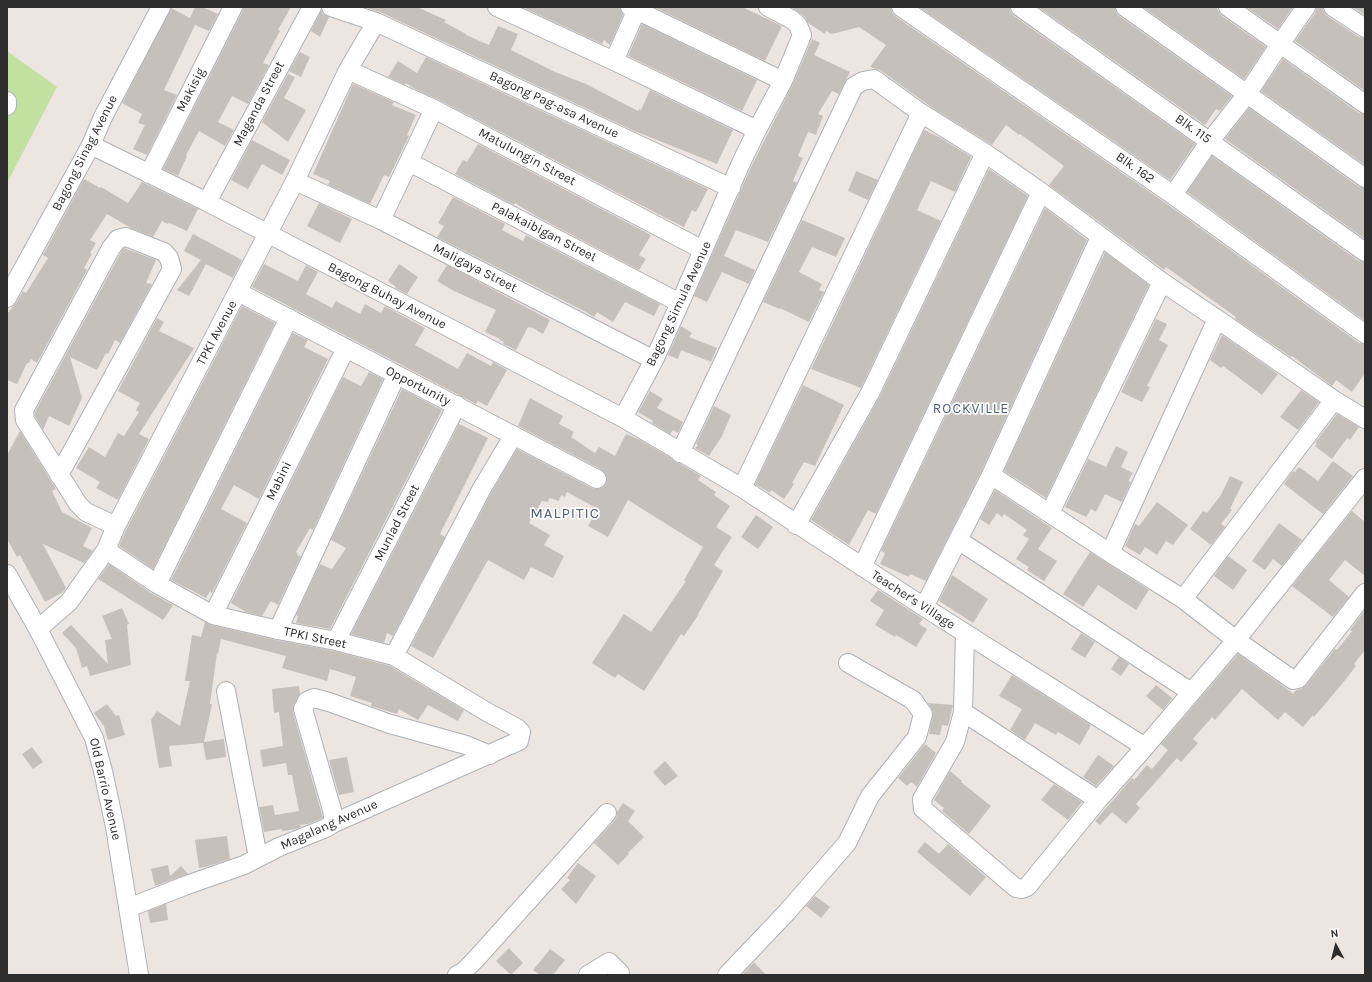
<!DOCTYPE html>
<html>
<head>
<meta charset="utf-8">
<style>
  body { margin:0 }
  #map { position:relative; width:1372px; height:982px; overflow:hidden; background:#ede5e0; font-family:Karla,sans-serif }
  canvas { display:block }
  .frame { position:absolute; inset:0; border:8px solid #2d2d2d; pointer-events:none }
  .north { position:absolute; left:1316px; top:926px; width:40px; height:40px; -webkit-text-stroke:3px #fff; paint-order:stroke; rotate:353deg; font-size:11px; font-weight:700; line-height:16px; text-align:center; color:#2d2d2d }
  .north::after { content:''; display:block; margin:auto; width:14px; height:18px; background:#2d2d2d; clip-path:polygon(50% 0,100% 100%,50% 72%,0 100%) }
</style>
</head>
<body>
<div id="map">
<canvas width="1372" height="982"></canvas>
<div class="frame"></div>
<div class="north">N</div>
</div>
<script>
const context = document.querySelector('canvas').getContext('2d');
context.lineJoin = 'round';
function fill(path, color) { context.fillStyle = color; context.fill(path, 'evenodd'); }
function stroke(path, color, width, dash) { context.strokeStyle = color; context.lineWidth = width; context.lineCap = dash ? 'butt' : 'round'; context.setLineDash(dash || []); context.stroke(path); }
function label(font, color, halo, rows, align = 'center') {
  context.font = font + ' Karla,sans-serif'; context.lineWidth = 3.5; context.setLineDash([]); context.textBaseline = 'middle'; context.strokeStyle = halo; context.fillStyle = color; for (const [text, x, y, turn = 0] of rows) {
    context.save(); context.translate(x, y); context.rotate((+turn || 0) * Math.PI / 180); context.textAlign = isNaN(turn) ? turn : align; if (halo) context.strokeText(text, 0, 0); context.fillText(text, 0, 0); context.restore();
  }
}
fill(new Path2D(`
  M7 51 57 87 7 183Z`), '#c2e1a0');
fill(new Path2D(`
  M195 7H202L218 14 209 31 195 25 164 90 177 95 147 155 133 149 145 125 138 123 142 114 122 103 171 8 190 18Z
  M243 7H291L278 30 280 31 263 63 269 65 248 104 232 96 218 122 234 130 225 146 199 131 186 155 187 156 178 176 163 169 242 12Z
  M364 7H417L446 20 444 22 466 34V35L489 45 498 26 518 34 511 50 555 72 586 84 638 111 639 109 641 110 650 90 733 130 717 164 632 130 380 12Z
  M522 7H620L623 15 610 45 604 40 602 44Z
  M654 7H742L782 26 765 61Z
  M791 7H891L892 12 895 16 1167 204 1359 343 1365 344V373L1352 392 1336 380 1332 386 1292 356 1291 357 1235 319 1236 317 1166 267 1164 270 1159 266 1049 185 1064 166 1020 134 1019 135 1006 125 992 145 934 109 880 70 870 67 886 45 859 27 832 34 826 31 825 34 808 23 805 17Z
  M919 7H1010L1011 12 1014 16 1195 144 1170 180Z
  M1038 7H1115L1116 12 1119 16 1232 96 1220 111 1216 109 1205 125Z
  M1143 7H1216L1222 16 1266 47 1244 79Z
  M1246 7H1293L1278 29Z
  M1316 7H1323L1324 12 1327 16 1359 37 1365 38V91L1295 41 1315 13Z
  M1352 7H1365V15Z
  M321 11 323 14 329 17 320 37 311 31Z
  M642 24 757 80 742 111 628 56Z
  M812 39 820 43 814 55 850 72 839 94 832 91 818 114 823 116 816 135 808 132 798 156 803 158 793 181 797 183 768 242 736 230 724 256 755 270 749 284 722 272 707 302 694 296 751 167 792 86Z
  M300 52 310 57 301 77 289 71Z
  M426 57 708 189 696 212 692 210 684 227 664 217 439 100 415 89 406 83 405 85 388 77 398 61 417 73Z
  M1283 59 1359 113 1365 114V165L1261 91Z
  M288 74 295 77 284 98 306 110 288 142 262 122Z
  M353 84 394 102 392 105 416 115 407 135 409 136 389 177 384 175 370 204 328 185 330 181 313 174Z
  M1249 108 1359 187 1365 188V239L1225 139Z
  M924 130 941 138 971 157 955 192 931 181 917 210 941 221 861 388 811 369Z
  M252 140 290 160 282 175 262 164 248 189 231 180Z
  M478 144 651 235 639 255 646 259 639 270 536 216 515 203 514 205 455 174 463 160 467 162Z
  M1212 156 1359 261 1365 262V321L1187 192Z
  M989 169 1028 196 876 514 868 510 849 545 811 520 879 398Z
  M856 171 878 180 868 200 848 191Z
  M84 179 100 188 101 187 128 203 142 182 198 209 187 231 169 223 168 224 162 221 153 237 131 228 107 214 90 240 96 243 90 253 92 254 84 268 87 270 37 363 31 359 29 363H27L17 384 7 380V314L16 303 23 291 26 293 48 258 43 255Z
  M453 197 505 224 502 230 523 241 526 235 660 304 654 316 625 302 613 322 597 312 594 317 586 312 437 237 444 226 438 223Z
  M319 203 352 219 340 243 307 226Z
  M1045 208 1087 240 982 470 926 581 910 574 909 577 880 564 885 553 881 551Z
  M802 220 845 238 836 257 812 247 799 272 822 284 819 290 824 292 809 322 780 308V309L763 302Z
  M193 234 242 260 233 278 204 263 206 264 189 296 177 290 201 260 184 251Z
  M124 248 156 260 146 283 152 284 120 343 115 340 108 354 106 353 97 370 70 357 82 398 69 426 49 416 43 430 35 416V412L120 254Z
  M1105 252 1149 285 1046 498 1004 471Z
  M264 264 298 281 306 265 318 272 306 294 332 308 336 301 360 314 365 304 381 313 385 306 399 314 425 328 415 345 458 369 467 353 491 366 493 362 507 370 487 406 478 401 476 404 252 287Z
  M399 264 418 277 407 294 395 288 396 287 388 281Z
  M447 265 550 320 543 334 531 327 530 328 528 327 516 350 503 344 504 342 499 340 500 339 485 332 496 310 454 291 437 281Z
  M242 306 275 323 153 569 119 546 126 530Z
  M157 318 164 322 159 331 194 348 139 434 149 439 118 500 96 488 100 482 76 468 89 447 105 457 118 433 124 436 139 412 136 410 140 403 118 391Z
  M1156 319 1167 324 1159 340 1168 345 1147 386 1150 387 1142 402 1121 392Z
  M681 326 692 333 689 337 717 348 711 362 681 350 678 359 668 355Z
  M293 333 308 340 304 347 328 359 259 499 234 485 221 509 247 523 212 593 210 591 206 598 171 580Z
  M1222 335 1278 374 1262 395 1223 366 1221 368 1210 360Z
  M369 372 383 379 313 530 310 528 296 552 298 553 297 555 301 556 278 605 271 601 262 616 246 612 231 603 343 377 361 386Z
  M803 385 844 405 815 466 804 462 792 483 794 484 784 499 771 490 770 493 755 484Z
  M402 389 442 410 330 629 296 623 298 616 296 615 320 564 332 569 346 548 331 540Z
  M1301 390 1319 402 1298 430 1280 417Z
  M650 391 663 399 657 408 683 422 678 433 673 430 670 434 652 423 653 421 638 412Z
  M530 398 563 416 559 424 574 432 571 437 595 453 599 447 615 456 626 434 640 440 671 458 675 462 679 463 701 476 698 480 716 492 714 495 730 506 716 527 732 537 714 565 723 571 698 614H699L684 636 681 634 644 691 618 674 615 678 592 663 624 614 651 632 686 581 684 580 703 547 628 500 608 537 588 526 598 509 567 492 565 497 561 495 559 501 549 498 548 502 542 501 529 523 550 535 544 545 564 556 553 578 531 567 524 580 488 560 433 658 411 646 490 495 517 449 592 488 597 489 602 488 606 483 607 479 606 474 602 470 518 426Z
  M714 406 731 415 722 436 709 456 695 448 698 445 696 444Z
  M1337 414 1359 427 1350 440 1347 438 1332 459 1315 446 1317 444 1315 443Z
  M459 424 488 438 440 534 445 537 393 636 387 633 384 643 351 634Z
  M20 431 56 489 52 491 62 512 92 528 83 546 93 551 84 563 43 544 66 588 63 592 45 602 20 555 17 557 7 539V455Z
  M1116 446 1128 452 1121 467 1133 473 1128 481 1131 482 1122 502 1105 494 1096 512 1091 509 1086 517 1065 507 1088 459 1106 467Z
  M1333 461 1353 476 1323 514 1284 484 1293 471 1295 472 1299 467 1318 481Z
  M1230 476 1243 482 1230 509 1232 510 1221 524 1225 527 1211 545 1190 529 1203 511 1207 513 1221 495Z
  M995 490 1052 528 1038 549 1057 561 1044 581 1027 570 1029 567 1016 559 1029 539 1023 535 1027 530 1004 514 1002 517 997 513 989 525 980 519Z
  M1157 502 1188 525 1173 545 1166 541 1157 555 1145 547 1140 555 1125 546 1135 524 1139 526Z
  M1352 511 1365 522V576L1345 560 1329 580 1349 597 1333 617 1292 586Z
  M756 515 773 527 758 549 741 537Z
  M1279 523 1302 540 1282 566 1273 559 1265 570 1252 561Z
  M1090 552 1149 590 1136 610 1098 585 1083 607 1063 594Z
  M1228 556 1247 570 1233 590 1214 576Z
  M109 564 151 593 173 605 163 620 98 579Z
  M952 575 988 599 973 623 939 601Z
  M878 590 923 619 919 624 927 629 916 647 896 635 895 637 875 625 884 610 870 601Z
  M122 608 129 624 127 625 131 665 90 676 87 666 82 668 76 648 62 633 71 625 108 664 105 640 112 639 102 616Z
  M1365 610V650L1354 664 1356 666 1342 684 1314 717 1313 715 1303 727 1285 712 1278 720 1242 689 1215 720 1212 717 1193 739 1198 743 1181 762 1177 758 1136 804 1140 808 1126 824 1112 812 1100 825 1095 821 1132 778 1134 780 1147 765 1152 769 1168 750 1161 744 1238 654 1283 686 1293 694 1296 690 1301 689 1306 685 1335 649 1337 650 1352 631 1350 630Z
  M205 622 211 625 276 640 334 651 390 666 464 710 458 721 428 705 418 720 399 709 397 714 371 706 372 703 350 696 356 677 330 669 327 681 282 668 286 656 221 639 218 654 217 653 210 704H212L204 742 224 739 226 757 206 760 203 743 169 746 172 766 159 768 151 720 157 711 180 726 190 681H185L192 635 201 637Z
  M1081 633 1095 642 1085 658 1071 649Z
  M1119 657 1129 664 1121 676 1111 669Z
  M1012 675 1091 725 1080 745 1058 732 1056 735 1035 723 1025 740 1010 730 1022 709 999 696Z
  M1156 685 1172 698 1163 710 1146 696Z
  M299 686 300 694 294 704 293 712 323 818 308 824 300 825 301 827 296 829 282 831V829L264 832 259 807 273 805 275 815 299 811 292 775H288L286 763 263 767 260 750 283 746 279 712 274 713 272 689Z
  M928 703 953 705 948 726 942 725 940 735 929 734 933 712Z
  M107 704 116 716 119 715 125 735 108 740 104 726 94 713Z
  M925 744 936 753 917 787 911 782 907 786 898 778Z
  M32 747 43 762 33 769 22 754Z
  M1098 755 1114 766 1096 786 1083 777Z
  M347 757 354 792 339 795 329 760Z
  M665 761 678 776 665 786 653 772Z
  M950 771 962 781 961 782 991 806 969 834 942 811 944 808 934 800Z
  M1054 784 1082 802 1068 820 1041 800Z
  M623 803 635 811 628 821 644 837 628 853 629 854 618 865 594 843 615 820 617 816V812Z
  M227 836 230 859 206 867 199 868 195 840Z
  M925 842 939 854 948 844 986 877 970 896 917 852Z
  M578 863 596 876 576 904 561 889 570 880 567 878Z
  M168 865 170 876 181 866 188 874 155 886 151 869Z
  M815 896 830 907 821 918 806 906Z
  M166 904 168 920 150 923 148 911Z
  M509 948 523 963 511 975 496 961Z
  M550 949 565 960 553 975H540L533 970Z
  M754 962 766 975H742Z`), '#c6c0bb');
const minor = new Path2D(`
  M331 7 376 22 731 188
  M497 7 614 61 757 130
  M630 7 783 81
  M901 7 1173 195 1365 334
  M1020 7 1365 252
  M1125 7 1365 178
  M1228 7 1365 104
  M1333 7 1365 28
  M614 61 638 7
  M348 70 434 109 703 250
  M7 101V106
  M91 145 207 202 623 418 742 488 924 607 1145 747
  M409 162 680 303
  M149 174 233 7
  M295 181 381 220 654 360
  M1173 195 1210 141 1247 94 1280 44 1306 7
  M207 202 312 7
  M381 220 434 109
  M238 292 597 479
  M7 298 91 145 103 117 161 7
  M623 418 654 360 680 303 741 163 757 130 783 81 802 35 798 25 791 19 768 7
  M680 453 854 86 863 81 874 79 921 113 985 153 1041 192 1162 282 1217 319 1334 400 1365 419
  M59 475 172 269 169 258 164 252 126 237 118 239 111 248 24 410 25 420 78 504 86 512 116 526
  M991 475 1110 553 1183 599 1236 640 1293 680 1298 679 1365 593
  M742 488 921 113
  M1050 513 1162 282
  M796 525 870 393 985 153
  M958 540 1191 692
  M106 550 157 584 213 615 278 630 336 641 394 656 487 712 517 728 521 732 519 741 334 823 326 828 279 847 244 865 187 885 128 908
  M1110 553 1217 319
  M862 567 1041 192
  M7 574 38 629 94 738 103 771 115 827 139 975
  M157 584 289 318
  M1183 599 1334 400
  M924 607 991 475 1100 237
  M213 615 346 348
  M38 629 69 602 106 550 116 526 295 181 348 70 376 22
  M278 630 396 376
  M965 633 963 712 955 742 922 799 923 809 1016 888 1022 889 1027 887 1098 800 1145 747 1236 640 1365 478
  M336 641 457 405
  M394 656 481 490 513 436
  M226 691 258 857
  M963 712 1098 800
  M334 823 332 810 303 709 307 701 314 698 329 702 390 724 466 745 490 755
  M457 975 463 972 476 959 607 813
  M588 975 609 962 620 973
  M727 975 787 912 847 843 870 796 917 737 923 714 913 700 848 663`);
stroke(minor, '#adb1b8', 20);
stroke(minor, '#fff', 18);
label('13px', '#2d2d2d', '#fff', [
  ["Makisig",191,90,-63],
  ["Maganda Street",259,104,-62],
  ["Bagong Pag-asa Avenue",554,105,25],
  ["Blk. 115",1193,129,35],
  ["Bagong Sinag Avenue",85,153,-63],
  ["Matulungin Street",527,157,28],
  ["Blk. 162",1135,168,35],
  ["Palakaibigan Street",544,232,27],
  ["Maligaya Street",475,268,27],
  ["Bagong Buhay Avenue",387,296,27],
  ["Bagong Simula Avenue",679,304,-65],
  ["TPKI Avenue",217,333,-62],
  ["Opportunity",418,386,27],
  ["Mabini",279,481,-64],
  ["Munlad Street",397,523,-63],
  ["Teacher's Village",913,600,33],
  ["TPKI Street",315,638,12],
  ["Old Barrio Avenue",105,789,77],
  ["Magalang Avenue",329,825,-24]
]);
context.letterSpacing = '1px';
label('14px', '#4f5f7c', '#fff', [
  ["ROCKVILLE",971,409]
]);
context.letterSpacing = '0px';
context.letterSpacing = '1px';
label('15px', '#4f5f7c', '#fff', [
  ["MALPITIC",565,514]
]);
context.letterSpacing = '0px';
</script>
</body>
</html>
